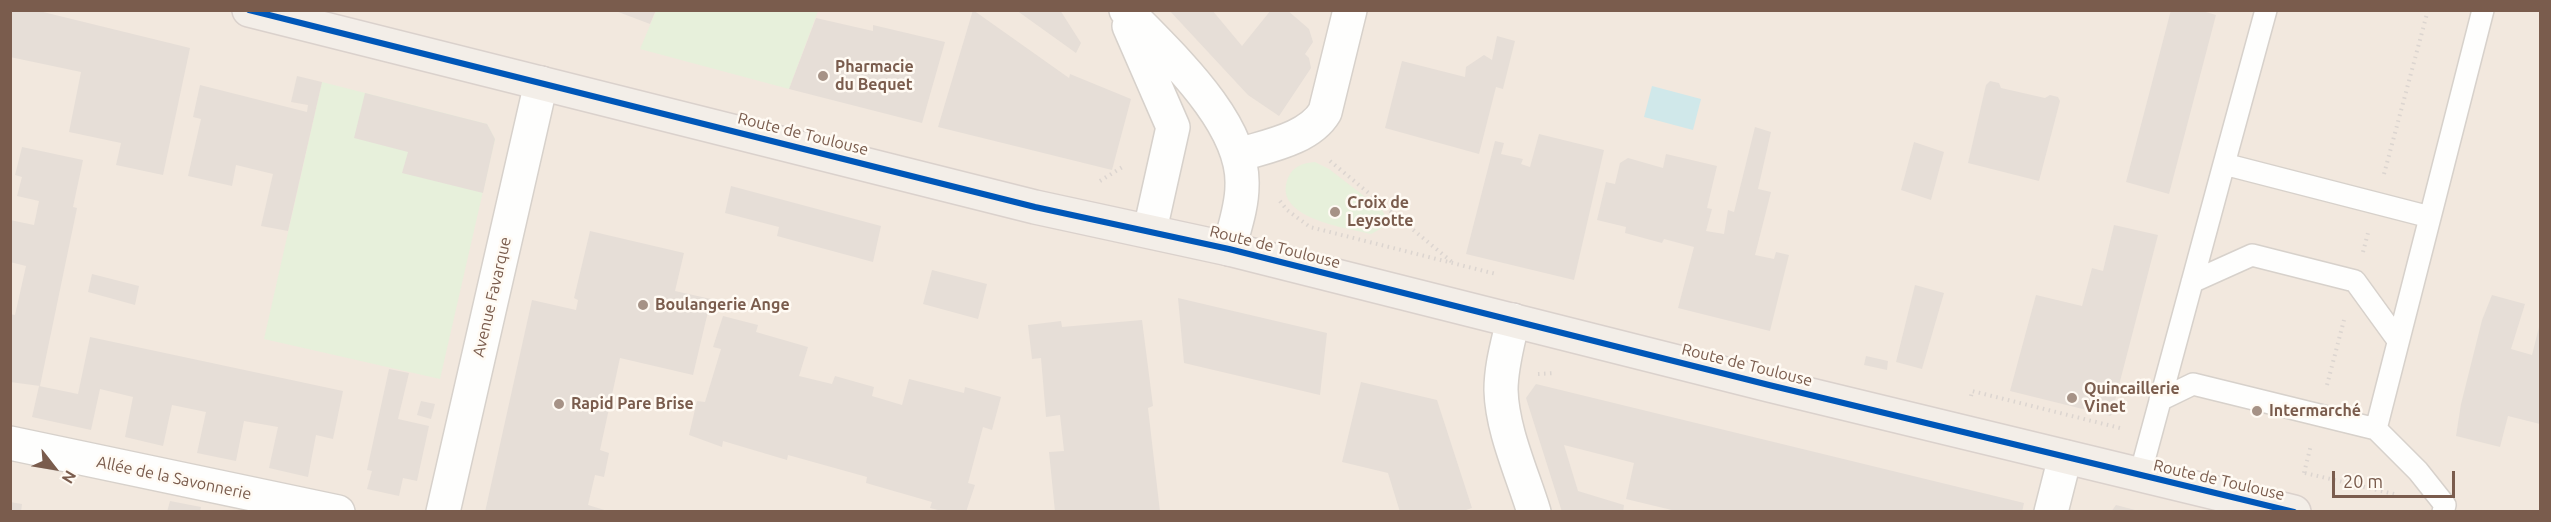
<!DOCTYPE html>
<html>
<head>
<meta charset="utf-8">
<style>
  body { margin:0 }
  #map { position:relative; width:2551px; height:522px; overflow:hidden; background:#f9f5f0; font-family:Ubuntu,sans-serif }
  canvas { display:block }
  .frame { position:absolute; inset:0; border:12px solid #7a5c4d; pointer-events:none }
  .north { position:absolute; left:24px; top:438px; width:60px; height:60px; -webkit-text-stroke:4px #fffaf3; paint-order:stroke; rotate:121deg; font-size:16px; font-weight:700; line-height:24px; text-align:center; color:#7a5c4d }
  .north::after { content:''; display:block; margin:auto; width:21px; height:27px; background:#7a5c4d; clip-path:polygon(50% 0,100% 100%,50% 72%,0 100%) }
  .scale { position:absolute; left:2332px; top:471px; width:123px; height:27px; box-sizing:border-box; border:3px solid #7a5c4d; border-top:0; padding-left:8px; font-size:18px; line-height:21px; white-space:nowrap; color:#7a5c4d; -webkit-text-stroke:4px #fffaf3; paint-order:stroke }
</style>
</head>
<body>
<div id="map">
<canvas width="2551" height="522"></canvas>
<div class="frame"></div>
<div class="north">N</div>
<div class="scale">20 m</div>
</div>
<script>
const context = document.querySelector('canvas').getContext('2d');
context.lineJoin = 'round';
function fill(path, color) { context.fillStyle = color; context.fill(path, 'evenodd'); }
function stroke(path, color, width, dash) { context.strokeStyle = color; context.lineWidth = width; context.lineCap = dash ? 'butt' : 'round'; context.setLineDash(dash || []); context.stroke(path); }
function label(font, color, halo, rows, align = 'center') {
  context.font = font + ' Ubuntu,sans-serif'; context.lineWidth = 5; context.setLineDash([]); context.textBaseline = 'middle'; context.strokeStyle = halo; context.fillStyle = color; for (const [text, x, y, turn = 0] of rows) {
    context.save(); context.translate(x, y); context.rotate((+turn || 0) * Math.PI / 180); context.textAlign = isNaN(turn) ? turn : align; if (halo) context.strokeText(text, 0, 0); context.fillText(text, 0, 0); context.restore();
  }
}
fill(new Path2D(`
  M11 11H2540V511H11Z`), '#f2e8de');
fill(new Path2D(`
  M656 11V10L818 11 789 89 640 49Z
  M322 82 487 124 495 139 440 379 264 339Z
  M1315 162 1329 169 1382 210 1386 217 1382 228 1371 234C1347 228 1271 218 1288 178 1293 166 1303 163 1315 162Z`), '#e7f0db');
fill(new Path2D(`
  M1652 86 1701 99 1693 130 1644 117Z`), '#d0e8ea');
fill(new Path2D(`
  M10 10H35L190 48 163 175 116 165 121 143 69 132 81 72 10 57Z
  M613 10H656L650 24Z
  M973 10 1069 78 1070 74 1131 99 1112 170 938 127Z
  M1016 10H1060L1081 43 1076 53Z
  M1169 10H1212L1242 46 1271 10H1287L1309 29 1313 42 1305 54 1309 58 1311 68 1279 116 1248 95Z
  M2171 10H2199L2216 15 2169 194 2126 182Z
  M816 18 873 31V25L945 42 922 123 789 89Z
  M1497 36 1515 41 1503 89 1496 87 1479 154 1385 128 1402 61 1465 77 1466 67 1484 55 1492 60Z
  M297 76 322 82 288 231 261 226 273 174 236 165 232 186 188 176 201 119 193 117 200 85 307 112 308 105 291 102Z
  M1990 81 1999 83 2001 88 2045 98 2050 95 2058 97 2060 101 2039 181 1968 163 1986 85Z
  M365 93 487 124 495 139 483 193 402 173 408 152 354 138Z
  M1755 127 1771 132 1758 189 1771 192 1755 255 1774 259 1776 252 1789 255 1770 331 1678 308 1694 247 1664 239 1662 243 1625 233 1626 227 1597 220 1606 182 1615 184 1620 163 1628 158 1663 168 1666 154 1717 166 1707 208 1712 209 1706 231 1724 234 1728 210 1734 212Z
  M1539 134 1604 150 1574 280 1466 254 1495 141 1504 143 1501 154 1523 159 1521 164 1530 167Z
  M1914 142 1944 152 1931 200 1901 190Z
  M22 147 83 160 73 207 77 208 40 386 10 382V314L15 315 26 266 10 262V220L34 225 39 201 17 196 22 177 15 175Z
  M731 186 881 226 873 262 777 236 779 227 725 213Z
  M2114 225 2158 235 2111 416 2010 391 2036 295 2082 306 2092 268 2103 271Z
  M590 231 684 253 675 291 711 299 693 375 620 358 600 450 609 453 604 477 595 475 588 505 611 512H485L532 300 576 310 578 300 574 298Z
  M932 270 987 284 978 319 923 304Z
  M92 274 139 286 135 305 88 292Z
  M1915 285 1944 293 1922 369 1896 362Z
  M2492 295 2525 304 2511 349 2532 355 2540 323V424L2508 416 2500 447 2456 436 2461 404 2482 320Z
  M1178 298 1327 333 1320 395 1184 363Z
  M723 316 758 325 756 332 808 347 799 376 832 384 835 376 874 387 872 396 902 405 909 379 964 393 965 387 1001 397 992 430 983 427 968 483 975 485 966 512H946L930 508 932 502 866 483 867 477 788 455 787 460 723 441 722 447 689 435 697 401 705 402 721 349 713 347Z
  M1142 320 1153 406 1148 408 1160 512H1055L1049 452 1064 451 1060 415 1046 417 1041 358 1032 359 1028 325 1061 321 1062 327Z
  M90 337 343 391 333 439 316 435 308 477 269 468 278 427 244 421 236 461 197 453 206 412 172 405 163 446 125 437 133 397 100 389 91 430 32 417 39 386 78 394Z
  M1866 356 1888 361 1887 370 1864 365Z
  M389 369 409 373 398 419 429 426 417 481 403 478 399 496 367 489 372 471 367 470Z
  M1361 382 1437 400 1472 508 1460 512H1400L1388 473 1342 462Z
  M1536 384 2024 503 2022 512H1680L1626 499 1634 463 1564 445 1578 491 1624 505 1623 512H1562L1526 398Z
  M421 401 435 404 431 419 417 415Z
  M170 501 201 507 200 512H167Z
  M10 502 22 504 21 512H10Z
  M2116 505 2139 511V512H2111Z`), '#e6ded7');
const service = new Path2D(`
  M2266 10 2224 164 2430 217
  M2192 282 2252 255 2355 281 2397 339
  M2160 400 2193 384 2376 429
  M2140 475 2224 164
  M2443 512 2445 505 2418 471 2376 429 2483 10`);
const minor = new Path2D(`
  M1239 155C1267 146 1309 139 1325 112L1350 10
  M1513 320C1508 343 1501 366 1501 390 1502 430 1522 473 1534 512
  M10 443 338 512
  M2051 512 2065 457`);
const tertiary = new Path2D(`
  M1126 10C1167 53 1245 122 1242 186 1242 207 1234 229 1229 249
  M1129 26 1173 127 1150 230
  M443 512 541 83`);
const primary = new Path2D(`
  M249 10 1035 207 1229 249 1769 385 2294 512`);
stroke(service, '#d7d1cb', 24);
stroke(minor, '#d7d1cb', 36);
stroke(tertiary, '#d7d1cb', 36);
stroke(primary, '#dad1cc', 36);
stroke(new Path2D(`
  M1330 161 1452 262
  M2384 174 2428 10
  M1100 181 1124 166
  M1280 201 1287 210 1310 227 1496 274
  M2363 252 2368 233
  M1538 374 1555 373
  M2327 385 2344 320
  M1971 396 1972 391 2120 428
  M2304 473 2311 445
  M2305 473 2394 494`), '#dcd5d0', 4, [1.5, 4.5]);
stroke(service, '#fefefd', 21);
stroke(minor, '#fefefd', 33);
stroke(tertiary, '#fefefd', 33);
stroke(primary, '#f3eee8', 33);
stroke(new Path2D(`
  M249 10 1035 207 1229 249 1769 385 2294 512`), '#0057b8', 6);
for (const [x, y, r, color] of [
  [823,76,6,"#a69286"],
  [1335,212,6,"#a69286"],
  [643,305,6,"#a69286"],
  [2072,398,6,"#a69286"],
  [559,404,6,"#a69286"],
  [2257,411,6,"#a69286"]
]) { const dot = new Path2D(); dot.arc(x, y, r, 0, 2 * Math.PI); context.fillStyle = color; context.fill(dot); stroke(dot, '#fffaf3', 2); }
label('bold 16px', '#7a5c4d', '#fffaf3', [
  ["Pharmacie",835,67],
  ["du Bequet",835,85],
  ["Croix de",1347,203],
  ["Leysotte",1347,221],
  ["Boulangerie Ange",655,305],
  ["Quincaillerie",2084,389],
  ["Vinet",2084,407],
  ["Rapid Pare Brise",571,404],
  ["Intermarché",2269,411]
], 'left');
label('16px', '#7a5c4d', '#fffaf3', [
  ["Route de Toulouse",803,134,14],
  ["Route de Toulouse",1275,247,14],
  ["Avenue Favarque",492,297,-77],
  ["Route de Toulouse",1747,365,14],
  ["Allée de la Savonnerie",174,478,12],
  ["Route de Toulouse",2219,480,13]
]);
</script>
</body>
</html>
